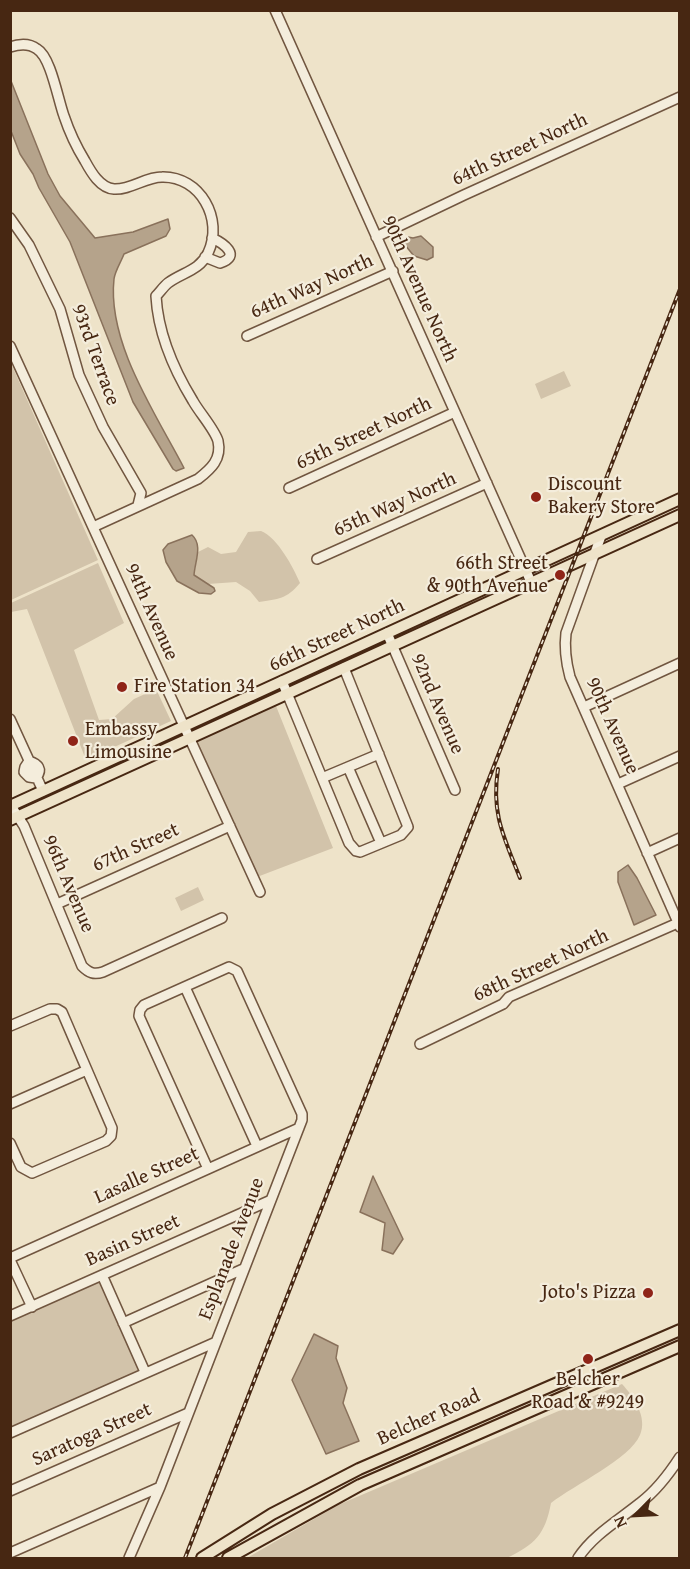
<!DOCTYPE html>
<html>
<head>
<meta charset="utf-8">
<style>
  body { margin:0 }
  #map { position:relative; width:690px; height:1569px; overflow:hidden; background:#eee3c9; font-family:"Gentium Book Plus",serif }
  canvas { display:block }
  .frame { position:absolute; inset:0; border:12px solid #472712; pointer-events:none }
  .north { position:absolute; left:606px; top:1485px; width:60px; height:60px; -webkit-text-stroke:4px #f4eddc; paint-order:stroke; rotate:246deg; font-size:16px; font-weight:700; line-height:24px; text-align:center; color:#472712 }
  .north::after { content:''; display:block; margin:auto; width:21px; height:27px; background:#472712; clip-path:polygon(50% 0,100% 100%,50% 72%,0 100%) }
</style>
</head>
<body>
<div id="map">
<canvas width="690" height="1569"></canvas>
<div class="frame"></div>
<div class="north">N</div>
</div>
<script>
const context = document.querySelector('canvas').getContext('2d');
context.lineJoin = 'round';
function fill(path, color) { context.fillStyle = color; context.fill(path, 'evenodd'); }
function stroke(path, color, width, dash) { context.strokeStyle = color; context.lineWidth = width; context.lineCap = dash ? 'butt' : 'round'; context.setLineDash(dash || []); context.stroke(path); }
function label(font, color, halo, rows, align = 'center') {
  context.font = font + ' "Gentium Book Plus",serif'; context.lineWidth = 4.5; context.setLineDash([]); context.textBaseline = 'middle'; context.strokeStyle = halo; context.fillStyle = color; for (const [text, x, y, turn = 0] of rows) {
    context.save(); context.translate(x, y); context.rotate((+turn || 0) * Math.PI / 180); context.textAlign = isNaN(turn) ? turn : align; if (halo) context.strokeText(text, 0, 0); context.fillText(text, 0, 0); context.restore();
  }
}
fill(new Path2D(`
  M10 361 98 560 11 600H10Z
  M564 371 571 386 541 399 535 384Z
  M261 531C278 538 293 567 300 583 287 599 278 599 259 602L250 591 236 582 208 584 194 575 198 552 208 547 221 554 236 552 248 532Z
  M98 563 124 623 74 650 99 720 112 719 134 699 156 689 171 721 86 760 27 609 11 612V603Z
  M276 706 333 848 257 877 194 742Z
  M198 887 204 900 181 911 175 898Z
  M104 1273 147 1369 11 1435 10 1315Z
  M622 1384C633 1396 648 1417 640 1435 630 1459 574 1485 551 1503 545 1535 535 1544 507 1558H247L338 1505Z`), '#d2c3aa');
const water = new Path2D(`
  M11 81 48 174 60 196 95 238 133 232 168 219 170 229 166 236 124 254C121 262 115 271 114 279 107 343 156 414 184 468L176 471 173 469 133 402 70 242 39 188 33 174 20 154 11 131Z
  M421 236 433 247V257L427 260 414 256 405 245 408 237 413 238Z
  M192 535C203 545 195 561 194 575L214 588 215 591 211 594 199 593 177 581 166 562 163 550 168 544Z
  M628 865 637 878 656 915 634 925 618 882V872Z
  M373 1176 403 1239 393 1254 382 1250 385 1223 360 1212Z
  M314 1334 338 1346 336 1358 347 1388 343 1403 359 1441 326 1454 292 1380Z`);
fill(water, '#b5a38b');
stroke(water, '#89715b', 1.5);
const minor = new Path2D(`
  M275 10 531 582
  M10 47C19 44 29 43 37 49 51 57 58 100 64 116 69 131 77 148 85 161 91 172 100 188 114 189 131 190 145 177 162 177 200 176 224 219 208 253 199 271 183 272 168 283 164 286 160 292 156 296 158 333 174 370 193 401 199 412 215 430 218 441 222 459 211 469 198 479L93 527
  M10 218 29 245 60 309 79 375 103 427 141 493 138 505
  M376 237 464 195 680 97
  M205 257 220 263C242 256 223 243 212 238
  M247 336 393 271
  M10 346 260 892
  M289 488 455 412
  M601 536 566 633C564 649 566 662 570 677L680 927
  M317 559 487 483
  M387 633 455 790
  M282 681 349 843 356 851 360 852 401 835 408 827 344 668
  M584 707 680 663
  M10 719 43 791
  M29 761C38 764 43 769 36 778L29 777 24 772 25 767Z
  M348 767 381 843
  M322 778 379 754
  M618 784 680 756
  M11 806 24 826 82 966C89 973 94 975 103 972L222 918
  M647 853 680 838
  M57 904 230 826
  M185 987 257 1146
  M10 1026 50 1009H57L62 1012 112 1128 111 1136 106 1141 32 1173 21 1167 10 1143
  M420 1044 503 1004 509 997 680 922
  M10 1104 87 1070
  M10 1258 299 1128
  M10 1260 32 1307
  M102 1275 145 1372
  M10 1316 271 1200
  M123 1323 243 1269
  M10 1433 216 1342
  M10 1491 188 1413
  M10 1553 160 1487
  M129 1558 160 1487 302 1120V1114L237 971 229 967 144 1005 140 1010 139 1016 208 1169
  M578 1558C593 1535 619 1520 640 1503 656 1491 669 1474 680 1457`);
const major = new Path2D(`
  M10 806 680 499
  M10 820 680 515
  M202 1558 272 1514 359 1469 680 1330
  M228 1558 360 1485 680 1346`);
stroke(minor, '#715640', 12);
stroke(major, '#472712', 14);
stroke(minor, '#f4eddc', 9);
stroke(major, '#eee3c9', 10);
const rail = new Path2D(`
  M498 769C491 814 504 837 520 878
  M185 1558 680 289`);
stroke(rail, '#472712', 4);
stroke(rail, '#f4eddc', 1.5, [4.5]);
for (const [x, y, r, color] of [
  [536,497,6,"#8f2418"],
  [560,575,6,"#8f2418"],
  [122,687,6,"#8f2418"],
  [73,741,6,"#8f2418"],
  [648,1293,6,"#8f2418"],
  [588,1359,6,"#8f2418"]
]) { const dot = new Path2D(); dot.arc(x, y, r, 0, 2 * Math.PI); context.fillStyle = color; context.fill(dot); stroke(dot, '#f4eddc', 2); }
label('20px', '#472712', '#f4eddc', [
  ["64th Street North",520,150,-25],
  ["64th Way North",312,287,-24],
  ["90th Avenue North",419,289,66],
  ["93rd Terrace",95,355,70],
  ["65th Street North",364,434,-25],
  ["65th Way North",395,505,-24],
  ["94th Avenue",151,612,66],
  ["66th Street North",337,636,-25],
  ["92nd Avenue",437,704,67],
  ["90th Avenue",612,726,66],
  ["67th Street",136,848,-24],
  ["96th Avenue",68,884,67],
  ["68th Street North",541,966,-25],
  ["Lasalle Street",147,1176,-24],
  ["Basin Street",133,1241,-24],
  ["Esplanade Avenue",232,1249,-69],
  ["Belcher Road",429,1418,-24],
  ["Saratoga Street",92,1435,-24]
]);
label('20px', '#472712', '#f4eddc', [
  ["Discount",548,485],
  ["Bakery Store",548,508],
  ["66th Street",548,564,"right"],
  ["& 90th Avenue",548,587,"right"],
  ["Fire Station 34",134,687],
  ["Embassy",85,730],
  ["Limousine",85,753],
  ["Joto's Pizza",636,1293,"right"],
  ["Belcher",588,1380,"center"],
  ["Road & #9249",588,1403,"center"]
], 'left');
</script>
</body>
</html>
